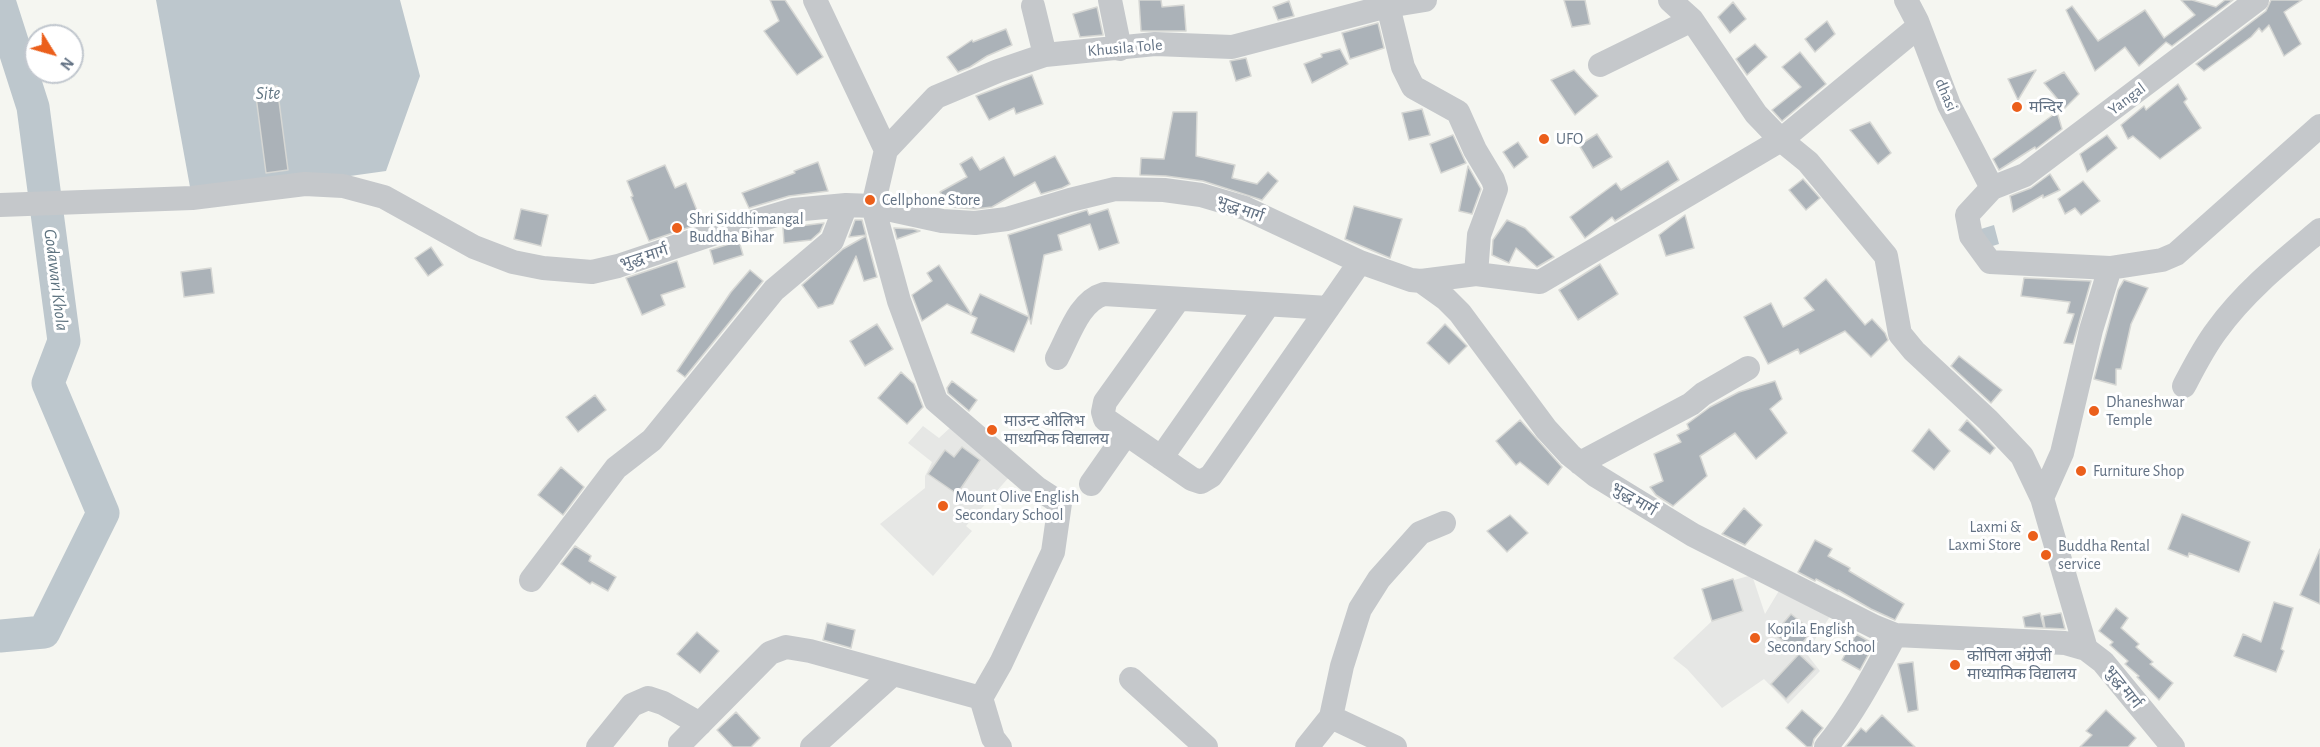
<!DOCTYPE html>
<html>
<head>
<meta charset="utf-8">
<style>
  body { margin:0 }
  #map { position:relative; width:2320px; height:747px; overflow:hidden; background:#f5f6f1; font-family:"Alegreya Sans",sans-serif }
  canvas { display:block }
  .north { position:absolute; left:24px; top:24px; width:60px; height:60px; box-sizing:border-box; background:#fff; border:2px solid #c1c7ce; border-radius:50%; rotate:127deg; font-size:16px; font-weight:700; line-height:24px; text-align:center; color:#637284 }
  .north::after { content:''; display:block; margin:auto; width:21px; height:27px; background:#eb5f1b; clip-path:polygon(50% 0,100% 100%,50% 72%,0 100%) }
</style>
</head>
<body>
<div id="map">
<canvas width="2320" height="747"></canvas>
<div class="north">N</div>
</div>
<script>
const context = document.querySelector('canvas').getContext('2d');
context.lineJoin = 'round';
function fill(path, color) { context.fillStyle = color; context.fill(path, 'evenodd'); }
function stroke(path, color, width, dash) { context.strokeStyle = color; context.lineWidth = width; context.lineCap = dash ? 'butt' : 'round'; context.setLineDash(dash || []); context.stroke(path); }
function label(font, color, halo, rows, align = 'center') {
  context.font = font + ' "Alegreya Sans","Noto Sans Devanagari",sans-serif'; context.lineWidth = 6; context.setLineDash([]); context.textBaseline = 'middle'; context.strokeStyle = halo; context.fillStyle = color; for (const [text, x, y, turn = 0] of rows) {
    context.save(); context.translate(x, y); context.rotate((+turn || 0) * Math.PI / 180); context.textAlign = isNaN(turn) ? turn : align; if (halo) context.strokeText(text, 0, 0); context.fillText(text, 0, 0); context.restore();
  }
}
fill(new Path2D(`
  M923 426 939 438 952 426 1010 476 966 526 972 531 933 576 880 524 925 488V476L932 462 908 443Z
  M1752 575 1765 614 1780 589 1831 615 1806 653 1820 671 1788 704 1764 679 1722 708 1687 669 1673 658 1712 621 1702 589Z`), '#e6e7e5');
fill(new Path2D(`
  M156 0H400L420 76 386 171 192 198Z
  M1994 225 1999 244 1986 248 1981 229Z`), '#bdc7cd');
stroke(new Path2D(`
  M0 4 33 107 64 341 48 383 103 513 44 632 0 636`), '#bdc7cd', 33);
const building = new Path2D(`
  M770 0H785L823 57 797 75 764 31 779 21Z
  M1139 0H1161L1162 7 1184 5 1186 31H1141Z
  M1564 0H1585L1590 24 1572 27Z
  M2181 0H2192L2216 7 2225 0H2233L2172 46 2166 42 2139 66 2125 47 2095 71 2066 10 2072 6 2098 41 2145 10 2164 38 2195 15Z
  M2271 0H2302L2284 12 2301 44 2284 56 2269 25 2262 32 2259 28 2251 37 2204 71 2196 64 2266 11Z
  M1289 1 1294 16 1278 20 1273 7Z
  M1733 2 1746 19 1730 33 1718 17Z
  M1097 7 1103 35 1080 37 1073 14Z
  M1827 21 1835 34 1815 52 1805 39Z
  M1378 23 1384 48 1350 59 1342 33Z
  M1006 29 1012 45 987 56 970 67 958 72 947 57 972 40 973 42Z
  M1755 44 1767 57 1747 75 1736 59Z
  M1340 49 1348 64 1312 83 1304 64 1322 57 1321 54Z
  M1800 52 1826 84 1782 121 1772 110 1801 87 1782 67Z
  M1246 58 1251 76 1236 81 1230 61Z
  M1574 70 1598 96 1575 115 1551 80Z
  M2036 70 2018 100 2008 79Z
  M2064 72 2079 94 2065 108 2044 83Z
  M1032 75 1043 104 1016 114 1014 108 989 120 976 96Z
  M2178 84 2187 99 2184 102 2201 128 2160 159 2133 136 2128 139 2121 125 2144 106 2146 110Z
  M277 86 288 170 266 173 255 89Z
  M1422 109 1430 135 1409 140 1402 113Z
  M1173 112H1197L1196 156 1235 165 1232 178 1257 184 1268 172 1278 181 1262 200 1203 181 1166 176 1140 175 1141 158 1164 159Z
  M2057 112 2062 129 2036 149 2035 147 1999 170 1993 159Z
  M1870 122 1891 153 1878 164 1850 130Z
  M1597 134 1612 157 1593 168 1579 145Z
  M1453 135 1466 163 1441 173 1430 144Z
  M2107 135 2117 148 2087 172 2080 154Z
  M1518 142 1528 157 1514 168 1503 152Z
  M1055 156 1070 184 1062 188 1041 194 1035 182 992 207 975 209 950 207 940 192 967 177 960 164 972 157 980 170 1004 157 1014 176Z
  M1668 161 1679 180 1615 221 1612 217 1585 238 1570 217 1616 183 1621 190Z
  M818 162 828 191 789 196 749 208 742 193 795 173 794 171Z
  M665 165 675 188 686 183 702 223 649 241 631 197 633 196 627 181Z
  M1468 166 1481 189 1472 214 1459 211Z
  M2050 174 2060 190 2043 198V195L2013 212 2010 196 2031 188Z
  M1803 179 1820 198 1806 210 1789 190Z
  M2083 181 2100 201 2081 215 2075 208 2065 214 2058 199Z
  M1354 206 1402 219 1390 258 1345 239Z
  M521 209 548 215 541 246 514 239Z
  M1108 209 1119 243 1099 250 1090 224 1058 235 1062 250 1044 255 1031 324 1008 235 1074 214 1087 210 1089 215Z
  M1685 215 1694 248 1666 256 1659 235Z
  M855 220H862L866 235 849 237Z
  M1507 220 1525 228 1554 257 1537 267 1516 248 1509 263 1492 255 1493 240Z
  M824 223 820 232 811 240 784 243 783 228Z
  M894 228 913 229 920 231 897 239Z
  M866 236 877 277 864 281 856 256 833 304 818 308 802 285 843 249Z
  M739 241 743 255 714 264 710 250Z
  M431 247 443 265 428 276 415 258Z
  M677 261 685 287 661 295 665 305 642 315 626 278Z
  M1600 264 1618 294 1578 320 1559 290Z
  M939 265 971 314 980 294 1029 317 1014 352 971 333 977 318 947 304 922 321 912 295 932 281 927 273Z
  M211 268 214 293 184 297 181 272Z
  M750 270 763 281 685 377 677 371 731 292Z
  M2024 278 2091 281 2073 344 2064 343 2074 314 2067 313 2070 302 2021 296Z
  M1826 279 1865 325 1872 319 1885 333 1888 340 1871 357 1845 331 1800 354 1798 349 1768 364 1744 317 1771 303 1783 327 1814 310 1804 298Z
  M2124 280 2148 288 2131 324 2121 369H2116V385L2094 379 2118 290Z
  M877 324 893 349 865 366 850 341Z
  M1445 324 1467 346 1449 364 1427 343Z
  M1959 356 2002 390 1991 403 1951 366Z
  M901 372 914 384 923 407 907 424 878 398Z
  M952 381 977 400 969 411 948 393 947 388Z
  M1775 381 1782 399 1770 409 1787 433 1756 459 1735 433 1700 456 1707 476 1673 506 1656 495 1650 487 1663 481 1654 454 1681 442 1677 435 1689 429 1687 424 1710 407 1739 392Z
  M595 395 606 410 578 432 566 417Z
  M1520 420 1562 467 1548 485 1520 462 1516 465 1496 441Z
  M1967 420 1995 448 1990 454 1959 430Z
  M1929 429 1950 451 1934 470 1912 451Z
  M962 447 980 460 957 494 928 474 945 450 954 457Z
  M561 467 584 487 563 515 538 495Z
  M1744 508 1762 525 1745 545 1722 534Z
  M2182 514 2250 542 2239 572 2189 553 2188 557 2168 549Z
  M1510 515 1528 533 1507 552 1487 531Z
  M1815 540 1832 549 1828 556 1850 568 1849 571 1904 604 1895 620 1871 609 1838 590V591L1816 579 1815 581 1798 572Z
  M575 546 591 556 589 561 616 577 608 591 592 582 590 584 561 564Z
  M2320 549V604L2300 595Z
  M1733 579 1743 611 1712 621 1702 589Z
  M2274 602 2293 608 2281 649 2284 651 2276 672 2234 656 2243 634 2261 642Z
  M2116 608 2128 618 2121 628 2139 644 2136 647 2153 662 2150 664 2173 683 2159 700 2137 677 2139 676 2125 664 2128 661 2110 645 2113 642 2099 631Z
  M2040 613 2044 628 2025 627 2023 617Z
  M2061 613 2065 629 2045 628 2043 616Z
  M1791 614 1812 631 1796 651 1774 634Z
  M827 623 855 630 851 648 823 640Z
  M697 632 719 651 700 673 677 654Z
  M1856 634 1874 644 1860 670 1842 660Z
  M1799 654 1815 669 1786 699 1771 684Z
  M1913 662 1918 710 1908 712 1898 664Z
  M1802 710 1823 728 1814 739 1812 747H1807L1786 728Z
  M2106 710 2136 738 2128 747H2080L2092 735 2086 731Z
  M736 712 760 738 751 747H733L717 730Z
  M1882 715 1915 747H1845L1861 728 1866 732Z`);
fill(building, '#abb2b8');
stroke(building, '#d6d7d4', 1.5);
stroke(new Path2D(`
  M1110 0 1120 49
  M1670 0 1692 20 1756 114 1781 140 1808 162 1886 256 1900 334 1914 351 1988 420 2022 456 2042 498
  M1906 0 1917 21 1949 105 1992 188
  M1033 6 1045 55
  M1388 6 1403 67 1413 87 1458 112 1475 150 1493 180 1496 189 1479 235 1476 274
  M1600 65 1692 20
  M886 150 936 97 998 71 1045 55 1155 44 1232 47 1388 6 1425 0
  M0 205 192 198 305 184 343 186 384 197 474 247 513 262 543 268 592 272 618 266 719 232 793 210 846 205 873 206 942 221 975 223 1007 219 1070 200 1115 189 1164 190 1201 195 1245 208 1360 262 1411 280 1421 281 1446 299 1460 313 1546 429 1570 455 1595 475 1693 535 1875 627 1895 635 2065 643 2086 649 2103 662 2173 747
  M2110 268 2162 260 2176 254 2320 126
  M1421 281 1476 274 1540 282 1781 140 1912 32 1920 30
  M1178 300 1105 402 1103 412 1105 419 1192 479 1201 482 1211 476 1360 262
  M1057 358C1069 336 1079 301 1104 294L1328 308
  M2184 386C2194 367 2204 347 2217 330 2245 291 2283 261 2320 230
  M1161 458 1268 305
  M1580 463 1691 404 1703 394 1748 368
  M1091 484 1126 434
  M531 580 616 468 652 440 774 290 832 241 846 205
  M2086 649 2042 498 2062 453 2091 330 2110 268 1990 262 1971 236 1967 215 1992 188 2025 175 2257 0
  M1131 679 1206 747
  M981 698 993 738 1000 747
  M1331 717 1395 747
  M680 744 770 653 786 647 810 651 981 698 1001 663 1053 552 1060 503 1037 488 936 401 899 301 873 206 886 150 815 0
  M598 747 632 705 648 698 663 703 700 724
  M812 747 893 674
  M1307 747 1331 717 1342 666 1360 609 1379 579 1420 533 1444 523
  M1826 747C1854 713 1874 674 1895 635`), '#c5c8cb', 24);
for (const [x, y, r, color] of [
  [2017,107,6,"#eb5f1b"],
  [1544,139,6,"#eb5f1b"],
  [870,200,6,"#eb5f1b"],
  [677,228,6,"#eb5f1b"],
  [2094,411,6,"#eb5f1b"],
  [992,430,6,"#eb5f1b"],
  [2081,471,6,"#eb5f1b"],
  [943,506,6,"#eb5f1b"],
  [2033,536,6,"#eb5f1b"],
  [2046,555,6,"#eb5f1b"],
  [1755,638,6,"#eb5f1b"],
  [1955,665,6,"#eb5f1b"]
]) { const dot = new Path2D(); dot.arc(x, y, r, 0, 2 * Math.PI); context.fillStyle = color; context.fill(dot); stroke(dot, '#fff', 2); }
label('16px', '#637284', '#fff', [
  ["Khusila Tole",1125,48,-5],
  ["dhasi",1946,95,67],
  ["Yangal",2127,99,-37],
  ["भुद्ध मार्ग",1240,209,20],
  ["भुद्ध मार्ग",644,257,-18],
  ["भुद्ध मार्ग",1634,499,31],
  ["भुद्ध मार्ग",2123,687,52]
]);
label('16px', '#637284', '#fff', [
  ["मन्दिर",2029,107],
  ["UFO",1556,139],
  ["Cellphone Store",882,200],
  ["Shri Siddhimangal",689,219],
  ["Buddha Bihar",689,237],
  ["Dhaneshwar",2106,402],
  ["Temple",2106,420],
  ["माउन्ट ओलिभ",1004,421],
  ["माध्यमिक विद्यालय",1004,439],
  ["Furniture Shop",2093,471],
  ["Mount Olive English",955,497],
  ["Secondary School",955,515],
  ["Laxmi &",2021,527,"right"],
  ["Laxmi Store",2021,545,"right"],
  ["Buddha Rental",2058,546],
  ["service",2058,564],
  ["Kopila English",1767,629],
  ["Secondary School",1767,647],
  ["कोपिला अंग्रेजी",1967,656],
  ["माध्यामिक विद्यालय",1967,674]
], 'left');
label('italic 18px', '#5f7481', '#fff', [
  ["Site",268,94],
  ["Godawari Khola",56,280,83]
]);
</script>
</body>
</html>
